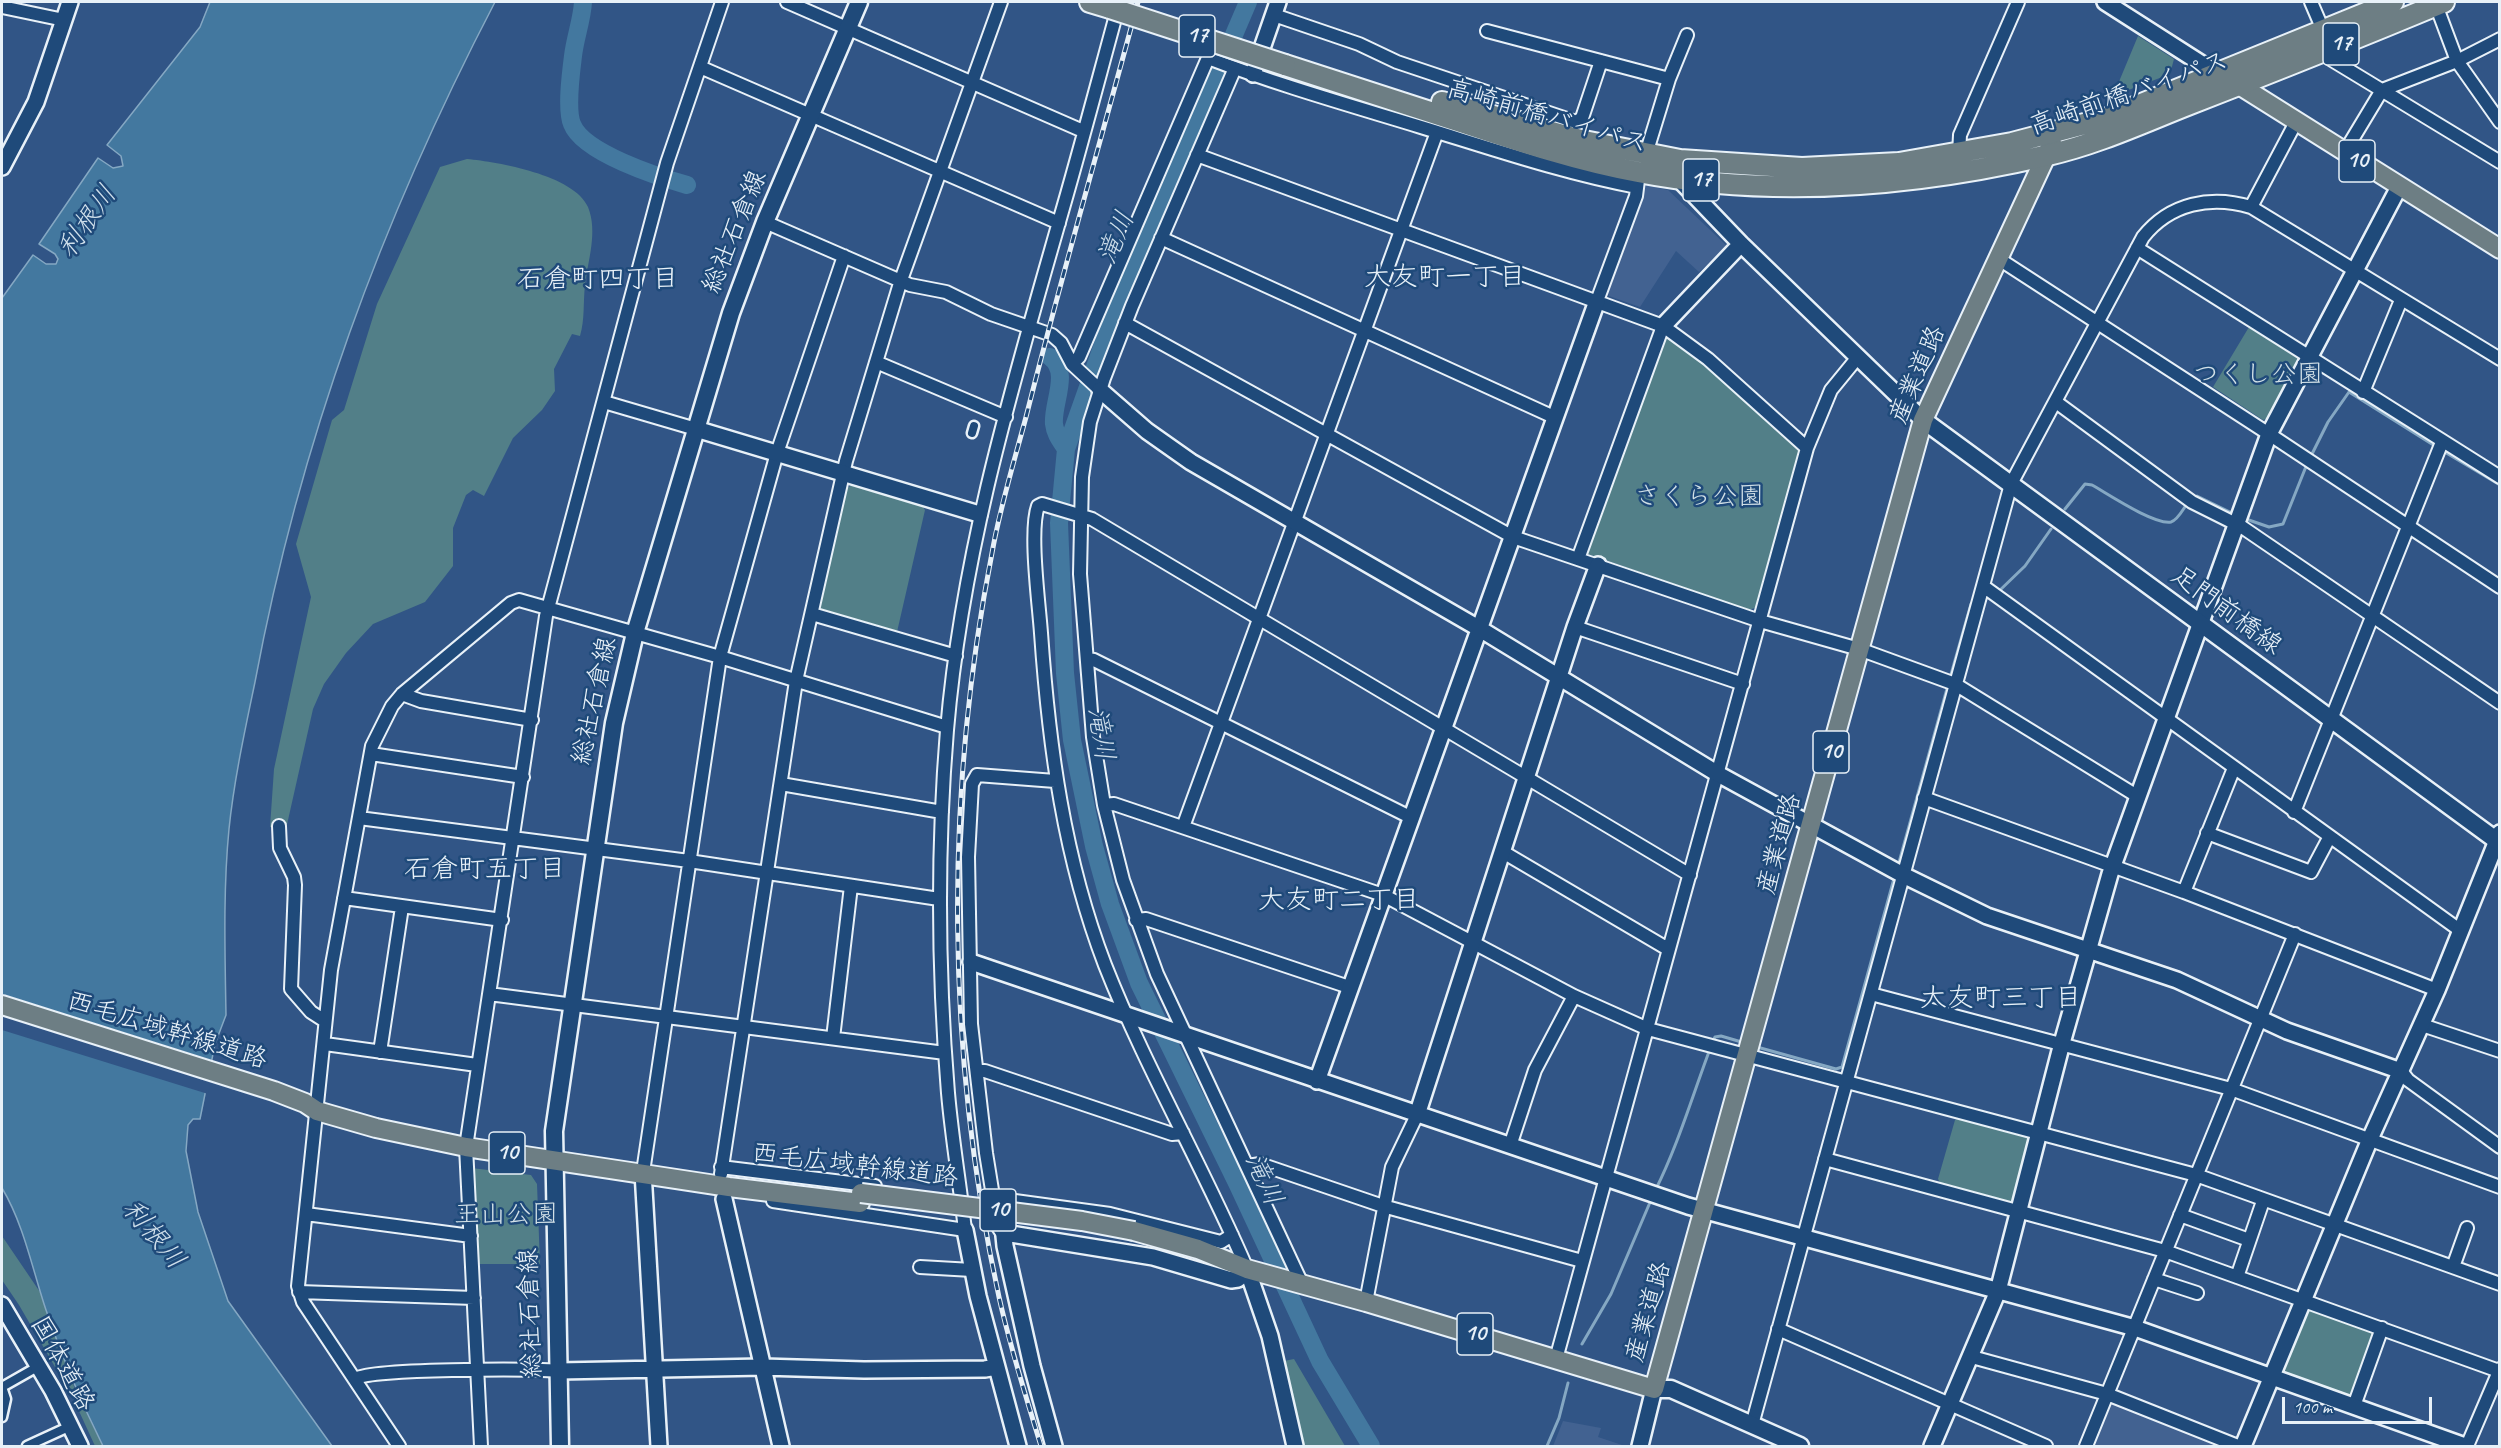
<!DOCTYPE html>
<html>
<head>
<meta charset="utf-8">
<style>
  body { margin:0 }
  #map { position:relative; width:2501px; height:1448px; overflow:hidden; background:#315586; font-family:Caveat,sans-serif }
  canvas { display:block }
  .frame { position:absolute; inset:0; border:3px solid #e8f1f8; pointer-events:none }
  .scale { position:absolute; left:2282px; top:1397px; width:150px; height:27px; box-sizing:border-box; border:3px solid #e8f1f8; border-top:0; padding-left:8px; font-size:18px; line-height:21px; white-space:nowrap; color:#e8f1f8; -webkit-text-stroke:4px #1f4a7a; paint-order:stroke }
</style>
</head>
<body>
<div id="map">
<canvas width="2501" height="1448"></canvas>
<div class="frame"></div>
<div class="scale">100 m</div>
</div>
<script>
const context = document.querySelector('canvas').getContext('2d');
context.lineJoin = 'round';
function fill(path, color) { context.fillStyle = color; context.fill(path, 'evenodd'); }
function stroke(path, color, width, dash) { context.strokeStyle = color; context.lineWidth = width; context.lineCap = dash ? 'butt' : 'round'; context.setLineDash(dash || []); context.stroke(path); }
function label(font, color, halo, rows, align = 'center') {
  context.font = font + ' Caveat,"Klee One",sans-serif'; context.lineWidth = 5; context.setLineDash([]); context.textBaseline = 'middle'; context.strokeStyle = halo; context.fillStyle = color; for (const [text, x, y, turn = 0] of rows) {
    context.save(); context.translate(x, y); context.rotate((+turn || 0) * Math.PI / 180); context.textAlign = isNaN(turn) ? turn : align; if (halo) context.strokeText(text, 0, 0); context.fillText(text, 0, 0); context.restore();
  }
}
fill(new Path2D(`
  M1645 185 1668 190 1727 246 1699 272 1676 251 1640 307 1609 296 1606 290Z
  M2113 1399 2234 1446H2094Z
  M1563 1421 1601 1428 1598 1437 1625 1446H1553Z`), '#426291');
fill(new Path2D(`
  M2138 36 2174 59 2170 74 2113 96Z
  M467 159C498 162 574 175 588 207 598 232 588 260 585 285 583 303 585 319 580 336L572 334 554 369 555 391 542 410 513 438 484 496 473 490 466 495 453 528V566L425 602 373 624 346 653 324 684 313 709 286 829 270 827 274 769 311 597 296 544 332 420 344 410 377 304 440 167Z
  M2255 325 2299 354 2301 360 2272 417 2263 420 2213 387 2249 327Z
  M1669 335 1798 448 1800 454 1760 606 1749 610 1588 554 1587 546 1664 336Z
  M852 485 922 505 925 510 897 632 893 634 823 613 819 607 847 488Z
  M1959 1118 2026 1137 2031 1142 2015 1200 2009 1204 1941 1184 1938 1179 1955 1120Z
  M471 1168 531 1175 537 1184 540 1264H476Z
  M2 1236 40 1292 76 1392 103 1446H95L73 1398 19 1305 2 1280Z
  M2312 1309 2375 1331 2355 1395 2350 1397 2284 1374 2282 1369 2306 1311Z
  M1294 1359 1345 1446H1303L1284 1361Z`), '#527f88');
const water = new Path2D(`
  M210 2H495C382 219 300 441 255 682 245 730 234 780 229 829 223 890 225 954 226 1015L215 1044 200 1119H193L188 1125 186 1151 198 1212 228 1301 332 1446H103C81 1402 62 1357 46 1310 32 1268 24 1225 2 1188V298L33 255 46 264H56L58 259 55 254 39 244 98 158 113 168 123 166 121 156 107 145 200 27Z`);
fill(water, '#43789f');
stroke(water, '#85a8c3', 1.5);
fill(new Path2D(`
  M2 994 215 1061 208 1094 2 1030Z`), '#315586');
stroke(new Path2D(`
  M2443 451 2500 485
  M2310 458 2328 422 2349 392 2435 446
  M2195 498 2197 496 2234 514
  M2065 509 2085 484 2092 485C2108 494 2154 525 2171 522 2178 520 2183 509 2187 504
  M2243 518 2269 527 2283 524 2307 464
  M1997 593 2025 566 2051 529
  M1950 678 1971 604 1974 603
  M1898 866 1948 685
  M1712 1043 1715 1037 1721 1036 1745 1043
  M1757 1047 1836 1069 1842 1067 1895 875
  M1655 1191C1678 1145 1692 1097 1710 1049
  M1582 1344 1611 1294 1651 1200
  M1547 1446 1559 1418 1568 1383`), '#85a8c3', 3);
stroke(new Path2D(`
  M583 2C582 20 575 38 573 56 571 72 566 109 572 124 583 153 659 177 687 185
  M1248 2 1111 322 1066 449 1059 523 1065 673 1072 740 1094 846 1110 904 1139 983 1237 1183 1320 1361 1371 1446
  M1050 357C1071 372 1052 403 1054 424 1055 434 1061 441 1066 449`), '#43789f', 18);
const pedestrian = new Path2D(`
  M972 433 974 426
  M2 1387 32 1370
  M2 1387 6 1399 2 1417
  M27 1446 64 1429`);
const minor = new Path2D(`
  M787 2 1083 131
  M2311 2 2323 30
  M2436 5 2457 61 2500 122
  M2 7 64 20
  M1274 15 1359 44 1397 62 1576 122 1582 118 1601 61
  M1487 31 1669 79
  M2325 50 2332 60 2500 162
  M700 67 1059 223
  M1235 68 1132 306 1104 378 1090 422 1082 477 1080 574 1093 737 1104 805 1123 880 1157 974 1302 1284
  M2344 153 2382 90 2457 61 2500 39
  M1646 154 1669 79 1687 35
  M1959 154 1960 135 2018 2
  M1197 155 1663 326 1708 359 1807 448
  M2251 207 2296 122
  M765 222 910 285 946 292 991 314 1052 335 1061 343 1072 364 1100 390
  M1161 238 1556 418
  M2137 248 2500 477
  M1999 259 2269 434 2500 587
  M1597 301 1636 196 1638 180
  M1125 323 1513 537 1760 621 1859 649 1955 684 2137 796
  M876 362 1006 417
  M1072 364 1079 357 1208 58C1278 85 1349 105 1421 127 1493 149 1563 173 1637 187
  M2363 392 2401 300
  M604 402 696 429
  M2056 402 2192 502 2242 527 2500 703
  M1578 559 1663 326
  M1983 586 2461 931
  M812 614 956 656
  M1575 627 1743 684
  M1087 659 1094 660 1412 818
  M402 694 421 701 532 720
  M371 754 523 777
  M781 784 942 812
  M1924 798 2184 892 2437 990
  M1104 805 1114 804 1383 895 1574 996 1648 1029 2196 1175 2500 1284
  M2294 812 2442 442
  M359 818 689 861 939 899
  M279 826 280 848 294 877 295 885 291 989 311 1012 325 1021
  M1183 827 1437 132
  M2207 833 2311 872 2329 838
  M1503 852 1668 949
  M2184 892 2234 768
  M344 898 502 920
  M1136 920 1146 919 1349 987
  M489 994 945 1053
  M1871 994 2231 1089 2500 1187
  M2422 1025 2500 1051
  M833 1038 851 886
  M325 1044 477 1065
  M380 1052 402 907
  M977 1071H985L1172 1134 1183 1133
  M2401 1071 2408 1080 2500 1147
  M1510 1146 1535 1070 1574 996
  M1825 1159 2165 1251 2499 1371
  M1248 1166 1260 1164 1383 1206 1582 1261
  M721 1167 875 1186
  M643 1172 720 657 777 453 844 256
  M721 1174 796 681 846 461 901 280 1001 2
  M993 1198 1110 1214 1221 1242 1232 1235
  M773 1201 965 1230C960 1185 952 1139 948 1093 938 972 937 851 947 730 962 554 1011 390 1059 222 1080 150 1099 77 1119 4
  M306 1214 471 1236
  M2180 1215 2249 1240
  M1004 1236 998 1227 986 1153 971 1024 968 857 972 784 977 775 1055 781
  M920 1267 972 1270
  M2453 1267 2467 1228
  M1247 1269C1203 1166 1146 1069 1105 965 1064 858 1049 747 1041 633 1039 604 1029 531 1038 506L1042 504 1092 519 1690 875
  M2237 1277 2263 1201
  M2154 1279 2197 1293
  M299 1292 474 1298
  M1366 1302 1392 1167 1417 1115
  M1778 1329 2046 1446
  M1972 1357 2107 1394 2238 1446
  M1556 1359 1807 448 1831 390 1858 357
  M355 1379C368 1368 532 1369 559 1371
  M2354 1406 2382 1328
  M1752 1425 2011 484 2143 237C2170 203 2211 195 2251 207L2500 359
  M399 1446 303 1302 298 1286 331 970 372 746 392 706 402 694 511 603 519 600 720 657 947 727
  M481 1446 466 1147 546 616 667 163 722 2
  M2086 1446 2295 934
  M2467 1446 2500 1369`);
const tertiary = new Path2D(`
  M2105 2 2216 73
  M1253 74 1278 2
  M2 167 36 102 70 2
  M1674 174 1741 244 1923 420
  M1663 326 1741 244
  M1100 390 1147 431 1191 462 1480 629 1718 774 1903 875 1987 916 2177 980 2287 1031 2401 1071
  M696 429 979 514
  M971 962 1688 1206 2135 1328 2465 1446
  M1317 1081 1597 301
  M1417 1115 1575 627 1598 565
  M643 1172 659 1446
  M724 1199 781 1446
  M965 1230 978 1296 1018 1446
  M2 1305 53 1391 80 1446
  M559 1371 763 1367 864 1370 985 1369 996 1367
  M1054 1446 1032 1366 1005 1246 1004 1236 1011 1234 1153 1257 1231 1280 1238 1279 1247 1269 1270 1336 1295 1446
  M1640 1446 1654 1389
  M1932 1446 1998 1291 2062 1043 2110 874 2269 434 2399 187
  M2243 1446 2370 1139 2437 990 2500 833`);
const secondary = new Path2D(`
  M1923 420 2500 843
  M1654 1389H1671L1800 1446
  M560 1446 554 1131 614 723 635 633 731 313 765 222 859 2`);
const primary = new Path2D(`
  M2231 80 2500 249
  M2 1005 274 1091 305 1103 317 1111 376 1128 466 1147 729 1187 860 1203
  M1134 1231 1198 1249 1247 1269 1366 1302 1654 1389 1923 420 2052 143`);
const trunk = new Path2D(`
  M1090 2 1110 8
  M1285 65C1344 84 1404 103 1464 123 1521 142 1578 161 1638 172 1773 198 1915 186 2048 155 2097 144 2144 122 2190 104 2275 71 2360 37 2444 2
  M1442 102 1584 141 1680 160 1802 168 1899 163 2012 143 2107 118 2393 2`);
stroke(pedestrian, '#e8f1f8', 13);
stroke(minor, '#e8f1f8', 16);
stroke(tertiary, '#e8f1f8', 20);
stroke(secondary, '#e8f1f8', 21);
stroke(primary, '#e8f1f8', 22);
stroke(trunk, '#e8f1f8', 24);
stroke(pedestrian, '#1f4a7a', 8);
stroke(minor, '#1f4a7a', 12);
stroke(tertiary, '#1f4a7a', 15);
stroke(secondary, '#1f4a7a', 16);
stroke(primary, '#6d7e84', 18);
stroke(trunk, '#6d7e84', 20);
const rail = new Path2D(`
  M1041 1446C1026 1397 1010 1347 999 1297 946 1053 944 798 992 553 1000 507 1014 462 1026 417 1061 278 1101 140 1138 2`);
stroke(rail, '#e8f1f8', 5);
stroke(rail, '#1f4a7a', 3, [9]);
const primaryBridge = new Path2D(`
  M861 1193 1082 1221 1134 1231`);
const trunkBridge = new Path2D(`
  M1110 8 1285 65`);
stroke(primaryBridge, '#e8f1f8', 22, []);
stroke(trunkBridge, '#e8f1f8', 24, []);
stroke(primaryBridge, '#6d7e84', 18);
stroke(trunkBridge, '#6d7e84', 20);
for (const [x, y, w] of [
  [1197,36,36],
  [2341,44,36],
  [2357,161,36],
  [1701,180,36],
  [1831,752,36],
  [507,1153,36],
  [998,1210,36],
  [1475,1334,36]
]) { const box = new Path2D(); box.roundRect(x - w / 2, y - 21, w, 42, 4.5); context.fillStyle = '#1f4a7a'; context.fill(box); stroke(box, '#e8f1f8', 1.5); }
label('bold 24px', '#e8f1f8', null, [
  ["17",1197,36],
  ["17",2341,44],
  ["10",2357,161],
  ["17",1701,180],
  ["10",1831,752],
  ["10",507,1153],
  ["10",998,1210],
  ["10",1475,1334]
]);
label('26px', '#e8f1f8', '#1f4a7a', [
  ["高崎前橋バイパス",2129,94,-19],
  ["高崎前橋バイパス",1547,117,16],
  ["総社石倉線",735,232,-68],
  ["産業道路",1918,375,-67],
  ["足門前橋線",2226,611,36],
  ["総社石倉線",595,701,-78],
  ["産業道路",1780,844,-75],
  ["西毛広域幹線道路",167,1031,17],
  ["西毛広域幹線道路",855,1166,7],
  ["産業道路",1649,1312,-74],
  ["総社石倉線",531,1313,-92],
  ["国体道路",62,1364,61]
]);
label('26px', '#d2e0e7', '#1f4a7a', [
  ["つくし公園",2258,375],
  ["さくら公園",1699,497],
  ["王山公園",506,1215]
]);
label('italic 27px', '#cfdfeb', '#1f4a7a', [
  ["利根川",88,222,-55],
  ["滝川",1117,238,-67],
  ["滝川",1100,734,81],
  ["滝川",1263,1180,65],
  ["利根川",153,1235,50]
]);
label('27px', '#e8f1f8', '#1f4a7a', [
  ["大友町一丁目",1445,278],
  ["石倉町四丁目",598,280],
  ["石倉町五丁目",485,870],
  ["大友町二丁目",1339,901],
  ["大友町三丁目",2001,999]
]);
</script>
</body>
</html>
